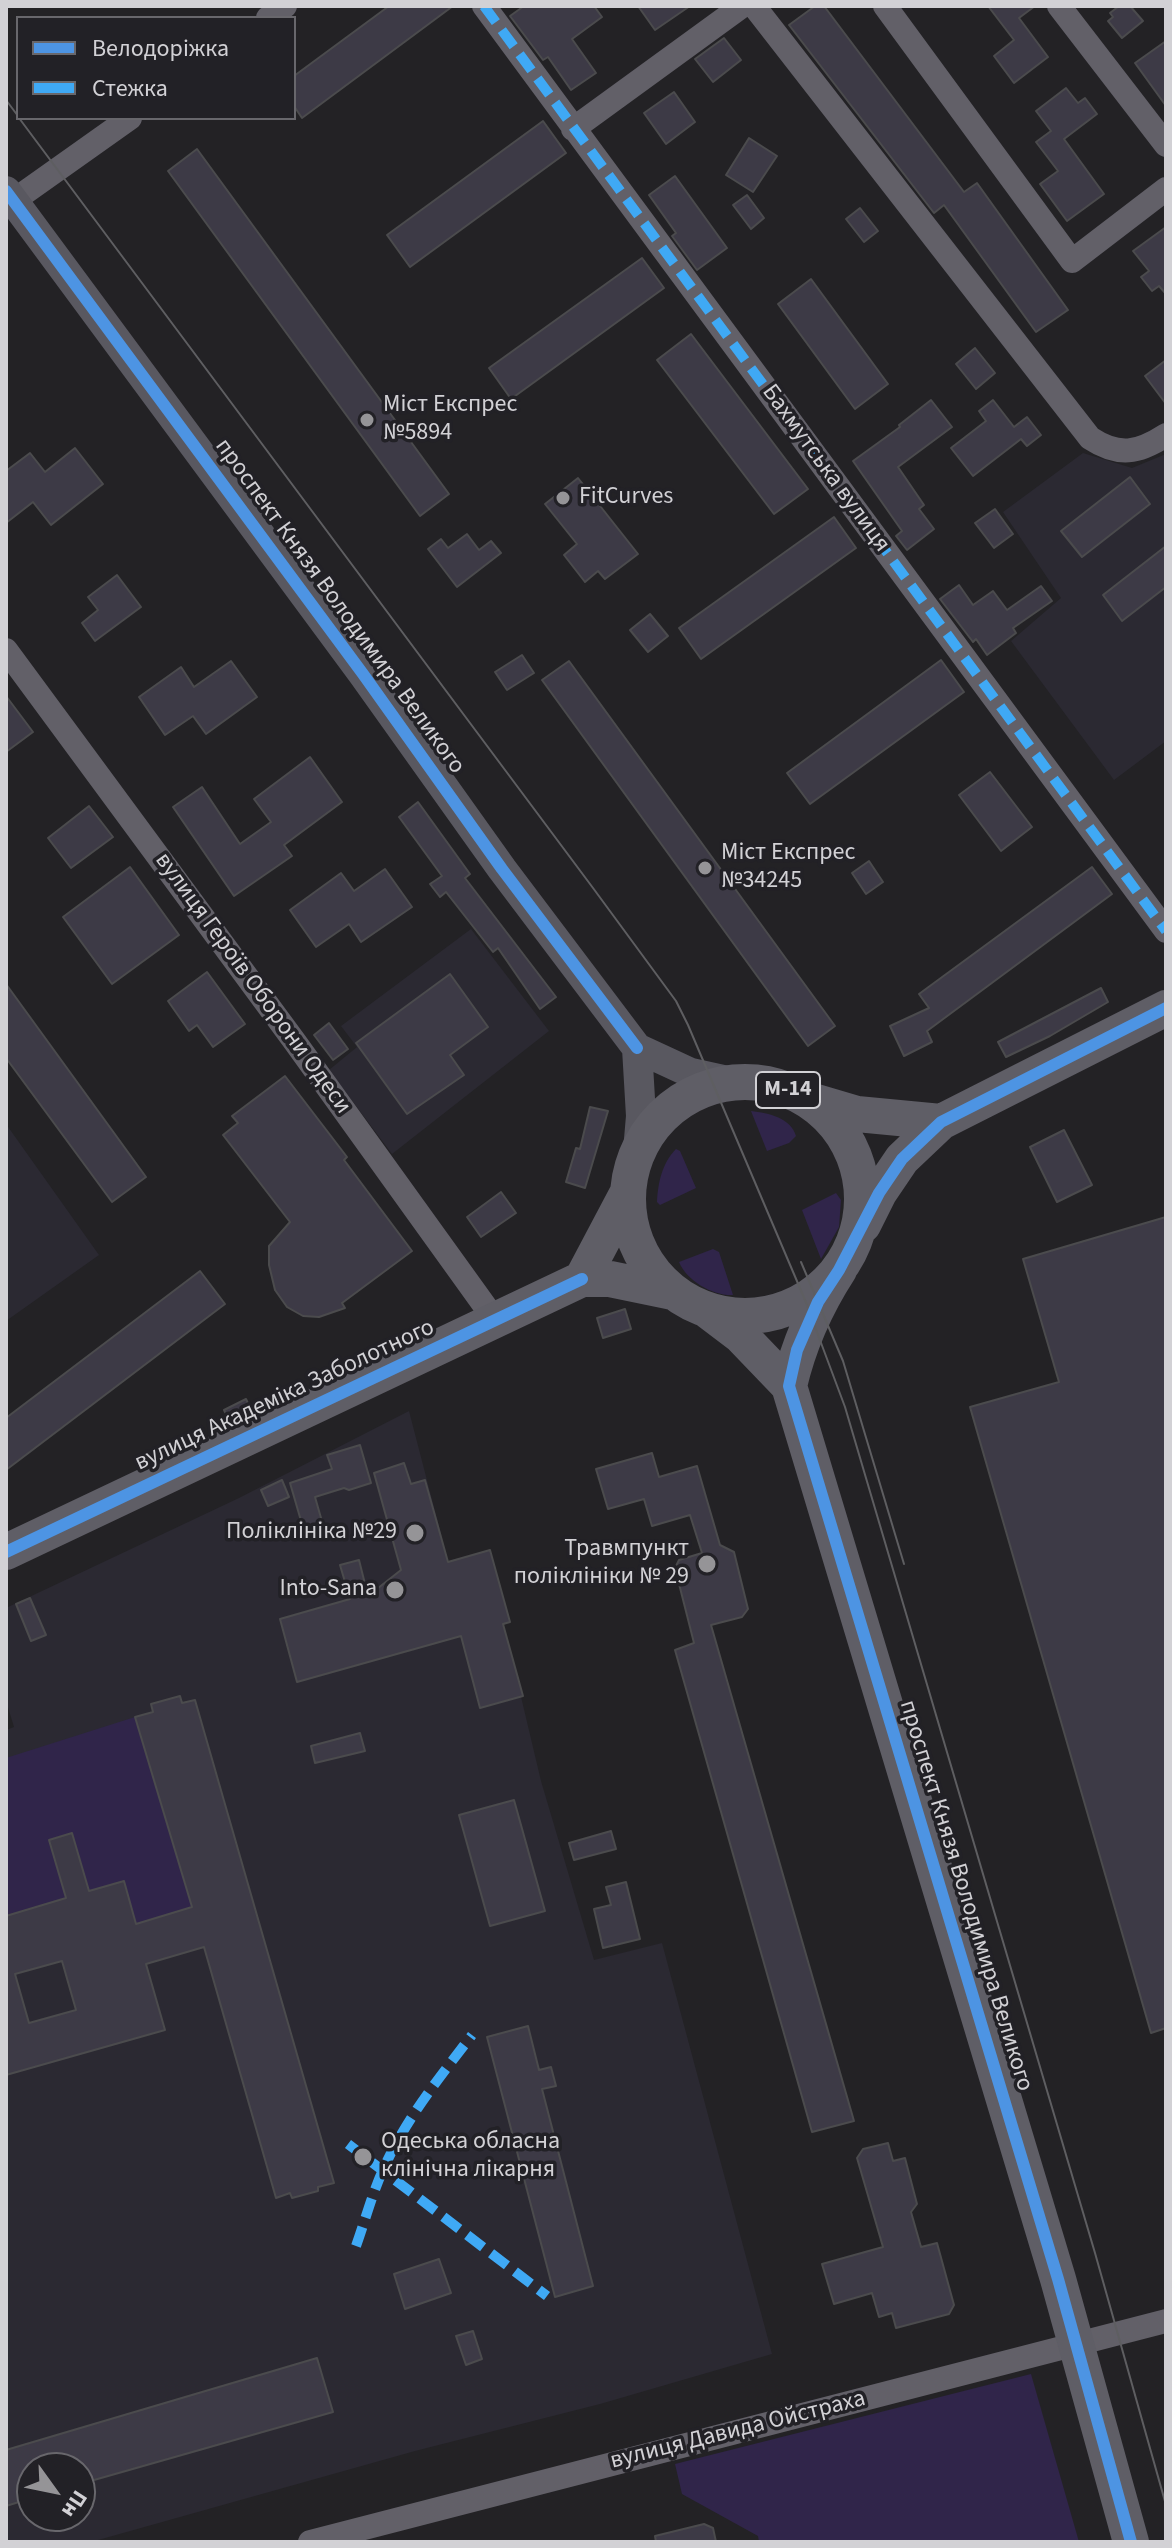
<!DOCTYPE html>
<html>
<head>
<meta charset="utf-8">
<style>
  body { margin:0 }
  #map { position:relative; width:1172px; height:2548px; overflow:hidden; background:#232225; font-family:"Source Sans 3",sans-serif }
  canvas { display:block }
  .frame { position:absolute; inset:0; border:8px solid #d2d1d5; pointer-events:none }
  .legend { position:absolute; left:16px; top:16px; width:280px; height:104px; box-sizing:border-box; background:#222126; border:2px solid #68676c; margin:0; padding:10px 14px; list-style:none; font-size:24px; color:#d2d1d5 }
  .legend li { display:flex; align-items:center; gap:16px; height:40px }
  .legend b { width:40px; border:2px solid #68676c }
  .north { position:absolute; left:16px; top:2452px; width:80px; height:80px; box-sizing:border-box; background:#222126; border:2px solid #68676c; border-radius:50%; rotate:123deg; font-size:22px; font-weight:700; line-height:32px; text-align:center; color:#d2d1d5 }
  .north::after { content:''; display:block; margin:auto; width:28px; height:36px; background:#959497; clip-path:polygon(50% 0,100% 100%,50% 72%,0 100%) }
</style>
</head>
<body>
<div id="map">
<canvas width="1172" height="2548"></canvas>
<div class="frame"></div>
<ul class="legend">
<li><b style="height:10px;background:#4d94e3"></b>Велодоріжка</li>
<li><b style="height:10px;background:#3fa9f5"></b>Стежка</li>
</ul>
<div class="north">Пн</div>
</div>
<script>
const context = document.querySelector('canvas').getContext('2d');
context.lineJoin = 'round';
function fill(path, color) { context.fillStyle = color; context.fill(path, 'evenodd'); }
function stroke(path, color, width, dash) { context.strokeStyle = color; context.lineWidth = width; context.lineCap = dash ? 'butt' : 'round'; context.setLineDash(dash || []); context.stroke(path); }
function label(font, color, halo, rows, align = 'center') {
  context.font = font + ' "Source Sans 3",sans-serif'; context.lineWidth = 7; context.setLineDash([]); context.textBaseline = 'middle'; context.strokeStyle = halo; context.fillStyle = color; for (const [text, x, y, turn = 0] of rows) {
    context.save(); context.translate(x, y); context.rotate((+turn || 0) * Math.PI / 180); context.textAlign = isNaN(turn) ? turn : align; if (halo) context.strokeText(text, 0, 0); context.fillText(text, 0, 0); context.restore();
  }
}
fill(new Path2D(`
  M1083 453 1132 468 1166 454V741L1114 780 1011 641 1061 598 1003 512Z
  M471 929 549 1031 392 1154 329 1070 357 1047 341 1026Z
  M6 1124 99 1255 6 1321Z
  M409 1411 448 1561 490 1550 510 1622 504 1625 541 1781 594 1960 662 1943 772 2354 600 2404 415 2451 91 2542H6V1730L14 1727 6 1701V1608L239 1498ZM32 2468H80V2516H32Z`), '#2b2932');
fill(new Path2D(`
  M751 1111C769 1113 791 1118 796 1136L789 1143 767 1151Z
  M676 1149 680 1151 696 1188 660 1205 657 1202C658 1183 662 1163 676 1149Z
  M836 1193 841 1200 839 1227 821 1259 802 1210Z
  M713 1249 719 1252 733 1295C713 1296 687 1281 679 1262Z
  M135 1717 192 1907 136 1924 124 1882 89 1891 72 1833 49 1840 66 1898 6 1916V1758Z
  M1031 2374 1079 2542H759L758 2536 682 2494 675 2464Z`), '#30254a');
const building = new Path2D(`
  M389 6H453L302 118 294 106V76Z
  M524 6H594L602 17 572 39 596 73 571 90 548 57 543 60 510 16Z
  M638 6H690L655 30Z
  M815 6H824L964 192 977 183 1068 310 1036 332 944 205 934 213 789 25Z
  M988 6H1035L1019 18 1048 57 1014 83 994 56 1014 40Z
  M1119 6H1130L1143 21 1122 38 1108 21 1113 17 1110 13Z
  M724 38 741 60 713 82 695 59Z
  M1166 41V106L1135 63Z
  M1066 88 1078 103 1085 98 1097 114 1064 139 1104 194 1067 221 1040 184 1058 171 1036 142 1051 131 1036 111Z
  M674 92 695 122 666 144 644 113Z
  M543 121 566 153 410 267 387 235Z
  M749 138 777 156 753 192 726 175Z
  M197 149 449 494 420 516 168 171Z
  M675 176 727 248 697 270 672 236 676 233 649 195Z
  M747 195 764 218 751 229 733 205Z
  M860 208 878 231 864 242 846 219Z
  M1166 227V294L1159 286 1152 291 1141 277 1149 271 1133 251Z
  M642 258 664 288 511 399 489 368Z
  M811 279 888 384 855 409 778 304Z
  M691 334 808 489 774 514 657 360Z
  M975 348 995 373 976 389 956 364Z
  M1166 360V404L1145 376Z
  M931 400 952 427 898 467 924 505 919 509 934 529 907 550 896 536 902 531 853 461 900 427 899 425Z
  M993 400 1014 427 1027 417 1041 435 1027 446 1021 439 973 476 951 448 986 421 979 411Z
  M75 448 103 484 51 525 33 502 6 523V471L30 453 45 472Z
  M1130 477 1150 504 1082 557 1061 531Z
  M578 478 638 554 605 579 598 571 585 582 564 555 577 544 545 504Z
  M995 509 1013 534 994 548 975 523Z
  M834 517 856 548 701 659 679 628Z
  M467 534 479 550 491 541 501 553 457 587 428 549 441 539 448 548Z
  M1166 546V587L1122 621 1103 595Z
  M117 575 141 607 95 641 82 623 98 610 88 597Z
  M959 585 973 605 993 591 1007 610 1041 586 1052 601 1013 628 1016 633 987 655 976 639 973 642 940 599Z
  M650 614 668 636 648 652 630 630Z
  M522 655 534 673 507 690 495 672Z
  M941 660 964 692 810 804 787 773Z
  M231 661 257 697 206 734 193 716 165 735 139 697 181 667 194 687Z
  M569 661 835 1026 808 1046 542 680Z
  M6 696 33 732 6 752Z
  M310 757 342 802 284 845 292 856 234 896 173 807 202 787 240 844 271 822 254 799Z
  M990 772 1032 827 1001 851 959 795Z
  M418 802 470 874 465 878 556 997 540 1009 498 948 493 952 446 892 440 897 430 884 442 876 399 817Z
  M89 806 113 837 71 868 48 838Z
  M869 861 883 882 866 894 852 873Z
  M130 867 179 935 112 984 63 917Z
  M1092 867 1112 894 927 1031 932 1042 904 1056 890 1026 929 1008 919 994Z
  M385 869 412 907 361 942 349 924 316 947 290 910 341 873 354 891Z
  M207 972 245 1024 213 1047 197 1025 189 1031 168 1001Z
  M450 974 488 1027 450 1055 464 1075 407 1114 356 1043Z
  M6 984 146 1177 112 1202 6 1058Z
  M1101 988 1108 1002 1050 1036 1006 1057 998 1042Z
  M329 1023 348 1049 333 1060 314 1035Z
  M285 1076 347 1157 344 1160 412 1251 342 1303 345 1308 319 1317 303 1316 287 1307 275 1290 269 1265V1246L290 1222 223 1135 238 1123 232 1116Z
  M590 1107 608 1111 585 1188 566 1182 576 1148 580 1149Z
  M1064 1130 1092 1185 1057 1202 1030 1147Z
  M501 1192 516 1213 481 1237 467 1217Z
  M1166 1217V2028L1151 2033 970 1407 1059 1382 1023 1259Z
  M200 1271 225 1304 6 1470V1418Z
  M625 1309 631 1329 603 1338 597 1318Z
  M246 1399 252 1412 230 1423 224 1410Z
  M360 1445 371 1483 349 1490 344 1488 315 1497 325 1532 306 1538 290 1483 332 1469 327 1455Z
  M652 1453 659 1477 697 1466 720 1545 734 1552 748 1609 742 1617 711 1625 854 2121 812 2132 675 1650 694 1643 675 1568 679 1560 702 1553 690 1515 652 1526 644 1499 608 1509 596 1469Z
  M404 1463 411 1484 425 1480 448 1562 490 1550 510 1622 503 1624 523 1696 480 1708 461 1636 297 1682 280 1619 350 1599 340 1565 359 1560 368 1596 401 1570 374 1473Z
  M282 1480 289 1497 268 1506 261 1490Z
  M30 1598 46 1635 31 1641 16 1604Z
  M180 1696 182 1703 195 1700 334 2183 318 2187V2191L292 2198 290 2193 276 2198 204 1947 146 1964 165 2030 6 2075V1916L66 1898 49 1840 72 1833 89 1891 124 1881 136 1924 192 1907 135 1717 153 1712 151 1704ZM62 1961 76 2010 29 2023 15 1974Z
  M360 1733 365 1751 315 1763 311 1746Z
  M514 1800 545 1911 490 1926 459 1815Z
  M611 1831 616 1849 574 1860 569 1843Z
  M626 1882 640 1939 603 1948 594 1909 611 1905 606 1887Z
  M528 2026 539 2070 551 2067 556 2086 542 2089 593 2286 555 2297 487 2037Z
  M888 2143 893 2161 905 2158 917 2204 911 2212 921 2247 937 2243 954 2305 949 2314 896 2328 892 2313 879 2317 872 2293 834 2304 822 2264 883 2247 857 2158 863 2149Z
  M439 2259 451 2293 405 2309 394 2274Z
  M473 2331 482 2359 466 2365 456 2336Z
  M317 2358 333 2412 80 2484V2468H32V2498L6 2506V2450Z
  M704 2524 713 2528 716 2542H656L655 2536Z`);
fill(building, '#3d3a46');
stroke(building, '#4b4b4d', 2);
stroke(new Path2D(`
  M484 6 1166 931
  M754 6 1090 438C1119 457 1138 453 1166 435
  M885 6 1072 261 1166 189
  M1059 6 1166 145
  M268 18 285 6
  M573 129 742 6
  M13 201 130 118
  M6 650 295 1042 495 1320
  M310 2542 1166 2321`), '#626068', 24);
stroke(new Path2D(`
  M6 191 363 674 502 869 637 1048 691 1073 732 1082
  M637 1048 641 1116 638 1151`), '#595860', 30);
stroke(new Path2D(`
  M628 1199a117 117 0 1 1 234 0a117 117 0 1 1-234 0Z
  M813 1101 857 1114 941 1122
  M863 1225 879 1193 902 1159 941 1122 1166 1008
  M839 1270C815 1307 799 1343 789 1386L1058 2279 1131 2542
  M582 1279 628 1192
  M708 1311 741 1336 789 1386
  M6 1552 582 1279H610L673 1292`), '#5f5e66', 36);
stroke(new Path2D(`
  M6 100 18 116
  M19 118 593 888 676 1001 688 1025 805 1300 845 1407 1095 2253 1166 2505
  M801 1262 843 1361 904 1564`), '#5e5e61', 2);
stroke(new Path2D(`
  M484 6 1166 931
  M348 2144 547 2296
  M356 2246C365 2221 372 2194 383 2170 405 2120 439 2078 472 2035`), '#3fa9f5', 10, [20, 10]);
stroke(new Path2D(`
  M6 191 363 674 502 869 637 1048
  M6 1552 582 1279
  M1131 2542 1058 2279 789 1386 797 1350 818 1302 839 1270 879 1193 902 1159 941 1122 1166 1008`), '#4d94e3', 12);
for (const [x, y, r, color] of [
  [367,420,8,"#959497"],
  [563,498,8,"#959497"],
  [705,868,8,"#959497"],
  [415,1533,10,"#959497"],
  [707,1564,10,"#959497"],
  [395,1590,10,"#959497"],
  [363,2157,10,"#959497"]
]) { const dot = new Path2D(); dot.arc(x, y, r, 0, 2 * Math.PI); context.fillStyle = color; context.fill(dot); stroke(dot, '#222126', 3); }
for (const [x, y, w] of [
  [788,1090,64]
]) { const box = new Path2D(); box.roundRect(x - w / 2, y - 18, w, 36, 6); context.fillStyle = '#222126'; context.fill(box); stroke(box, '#d2d1d5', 2); }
label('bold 22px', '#d2d1d5', null, [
  ["М-14",788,1090]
]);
label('24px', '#d2d1d5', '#222126', [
  ["Міст Експрес",383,406],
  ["№5894",383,434],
  ["FitCurves",579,498],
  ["Міст Експрес",721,854],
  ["№34245",721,882],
  ["Поліклініка №29",397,1533,"right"],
  ["Травмпункт",689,1550,"right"],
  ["поліклініки № 29",689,1578,"right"],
  ["Into-Sana",377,1590,"right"],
  ["Одеська обласна",381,2143],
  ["клінічна лікарня",381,2171]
], 'left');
label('24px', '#d2d1d5', '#222126', [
  ["Бахмутська вулиця",825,469,54],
  ["проспект Князя Володимира Великого",339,607,54],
  ["вулиця Героїв Оборони Одеси",252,984,54],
  ["вулиця Академіка Заболотного",285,1396,-25],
  ["проспект Князя Володимира Великого",965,1896,73],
  ["вулиця Давида Ойстраха",738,2431,-14]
]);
</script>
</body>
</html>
